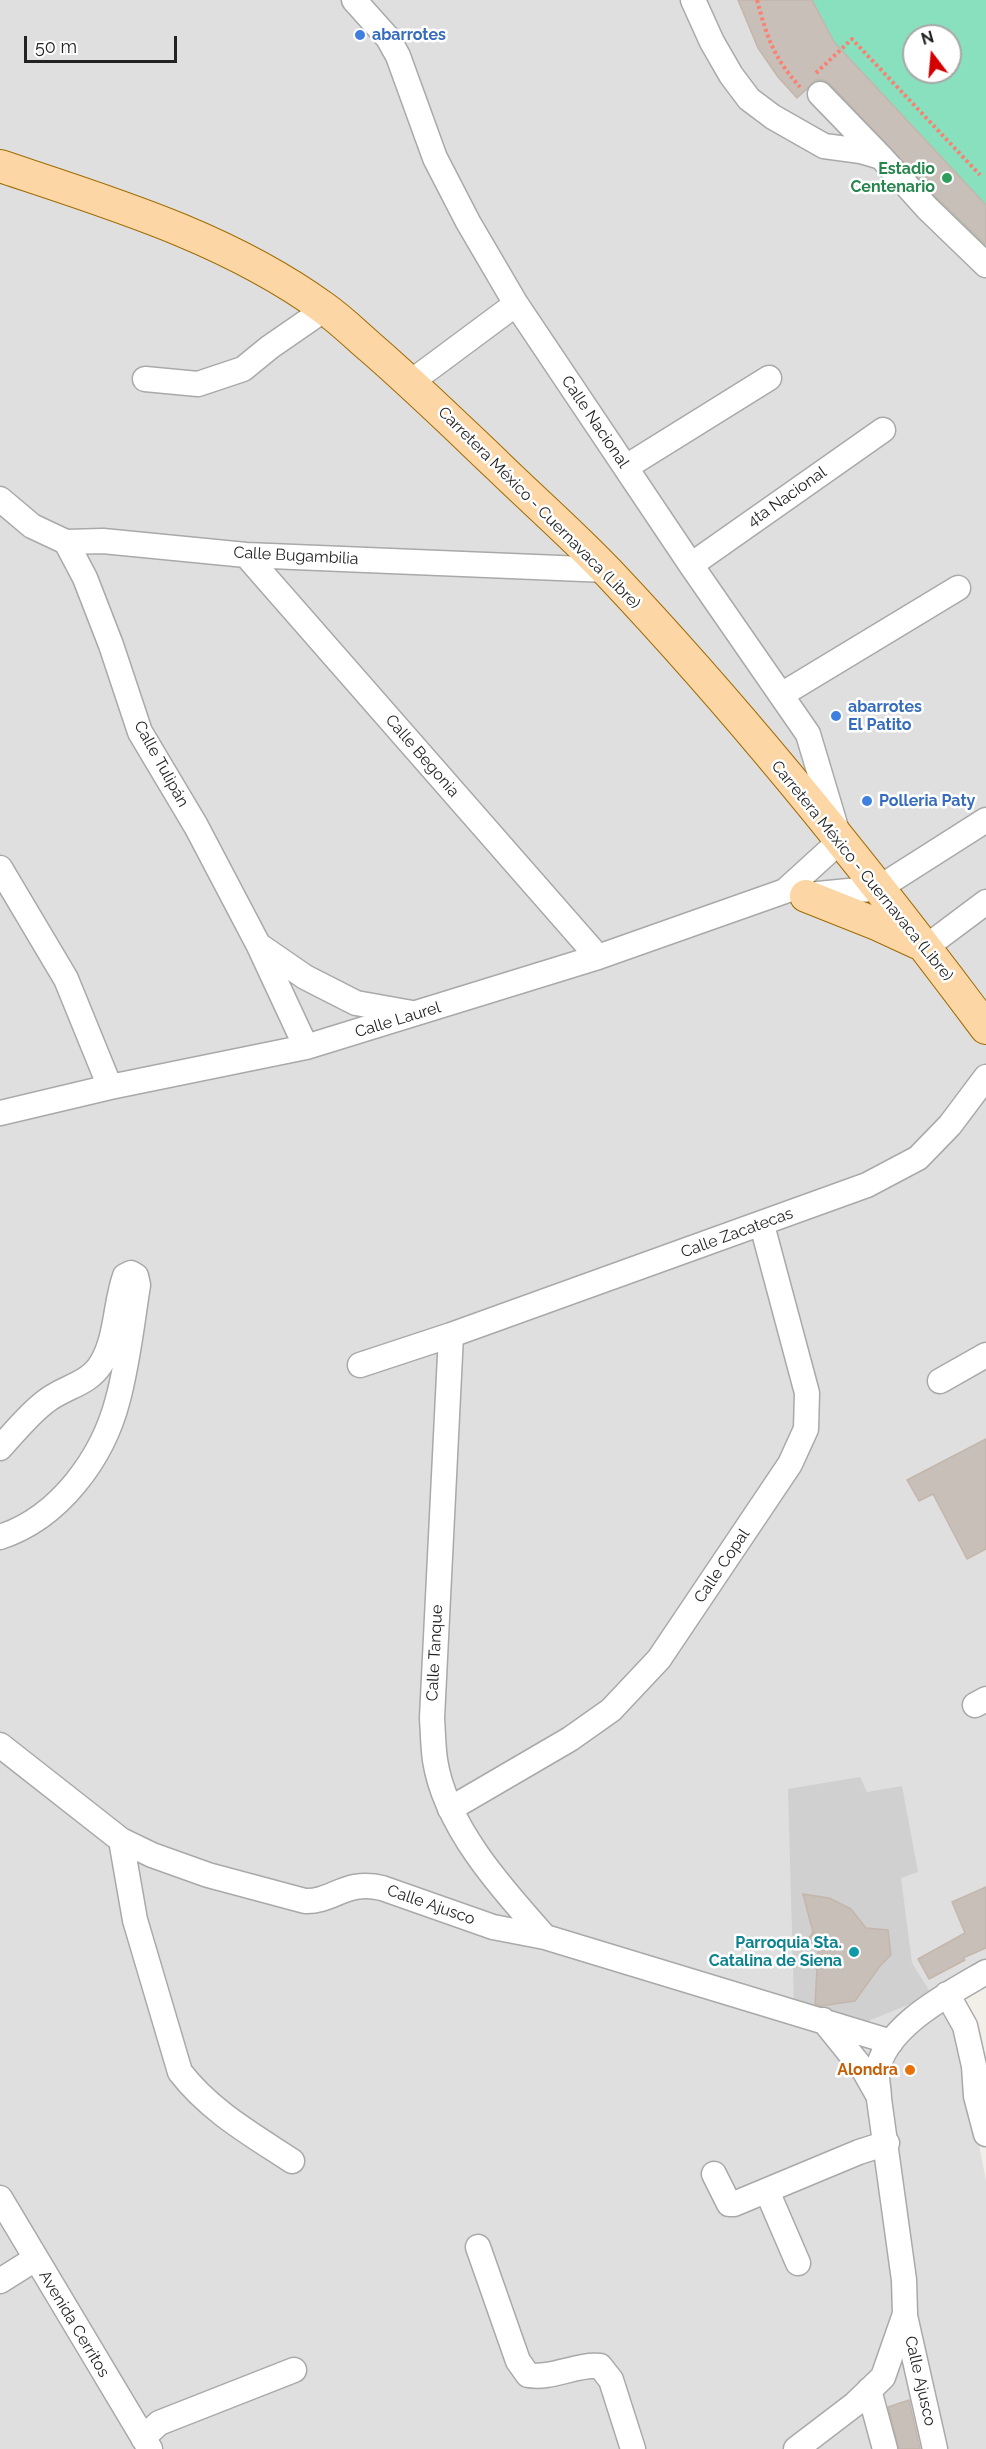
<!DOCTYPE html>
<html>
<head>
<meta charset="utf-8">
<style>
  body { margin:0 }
  #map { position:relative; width:986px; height:2449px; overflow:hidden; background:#f2efe9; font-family:Raleway,sans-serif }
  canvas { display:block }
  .north { position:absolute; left:902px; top:24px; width:60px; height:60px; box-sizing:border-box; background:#fff; border:2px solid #a7a7a7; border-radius:50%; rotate:344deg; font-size:16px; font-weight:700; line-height:24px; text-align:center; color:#222 }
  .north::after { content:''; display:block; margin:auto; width:21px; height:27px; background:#d40000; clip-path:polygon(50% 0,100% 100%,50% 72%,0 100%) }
  .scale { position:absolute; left:24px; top:36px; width:153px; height:27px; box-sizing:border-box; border:3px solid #222; border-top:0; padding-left:8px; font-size:18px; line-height:21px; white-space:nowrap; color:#222; -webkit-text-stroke:4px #fff; paint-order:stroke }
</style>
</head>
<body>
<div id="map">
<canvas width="986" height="2449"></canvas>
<div class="north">N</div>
<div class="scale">50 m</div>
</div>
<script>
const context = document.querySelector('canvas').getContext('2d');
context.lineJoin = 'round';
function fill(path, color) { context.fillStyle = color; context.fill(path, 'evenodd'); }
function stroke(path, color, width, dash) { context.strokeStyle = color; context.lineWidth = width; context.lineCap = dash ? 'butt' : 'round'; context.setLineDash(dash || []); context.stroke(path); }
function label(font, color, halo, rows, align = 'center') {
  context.font = font + ' Raleway,sans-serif'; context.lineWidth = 5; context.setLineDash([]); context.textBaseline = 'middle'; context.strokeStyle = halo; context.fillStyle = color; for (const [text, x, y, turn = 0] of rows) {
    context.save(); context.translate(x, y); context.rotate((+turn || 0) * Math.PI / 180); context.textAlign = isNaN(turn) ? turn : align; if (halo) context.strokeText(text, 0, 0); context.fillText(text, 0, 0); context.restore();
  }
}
fill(new Path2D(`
  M0 0H986V1968L949 1988 986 2181V2449H0ZM914 36H950V72H914Z`), '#e0dfdf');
fill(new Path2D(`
  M860 1777 867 1792 902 1786 918 1872 901 1878 912 1963 932 1995 846 2030 794 2006 788 1789Z`), '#d0d0d0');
fill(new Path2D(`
  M738 0H986V258L817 82 797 98 778 77 758 48ZM914 36H950V72H914Z`), '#88e0be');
const building = new Path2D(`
  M738 0H812L834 42 986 205V245L937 198 830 84 823 80H816L797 98 778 77 758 48Z
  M986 1439V1549L967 1559 933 1494 919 1501 907 1480Z
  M986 1887V1948L963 1958 965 1960 929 1979 918 1959 965 1933 952 1902Z
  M803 1894 829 1898 851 1909 866 1928 888 1930 891 1955 880 1966 855 2001 821 2006 815 2004 818 1950 808 1940 813 1932Z
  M909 2400 920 2449H899L888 2407Z`);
fill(building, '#c7bfb8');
stroke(building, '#c4b6ab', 1.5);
const minor = new Path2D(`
  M693 0 712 42 731 75 749 99 773 117 824 146 861 151 881 157 927 208 986 265
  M820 94 881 157
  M145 379 198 384 243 369 270 347 325 309
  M411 382 516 304
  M626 467 769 378
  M0 499 32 526 66 542 103 541 246 555 607 570
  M66 542 85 578 111 645 140 732 196 826 259 946 306 1047
  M246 555 598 957
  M691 565 883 430
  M781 695 958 588
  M0 868 66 979 110 1087
  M808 895 879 888 986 820
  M260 946 305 977 356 1003 412 1013
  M926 947 986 902
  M0 1113 110 1087 306 1047 598 957 785 891 840 841 808 734 691 565 516 304 468 222 435 158 398 56 388 38 354 0
  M451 1335 432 1718C433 1732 433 1746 435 1760 445 1826 502 1889 545 1937
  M360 1365 451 1335 867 1185 918 1158 950 1125 986 1077
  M940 1381 986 1355
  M0 1448C14 1433 28 1415 45 1402 63 1387 88 1385 101 1364 117 1338 115 1304 125 1276L131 1273 136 1276 138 1285C132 1323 128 1362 118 1399 103 1458 59 1518 0 1537
  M975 1705 986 1699
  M0 1745 121 1840 152 1855 208 1875 305 1901C333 1902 346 1879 382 1888L493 1927 545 1937 891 2042
  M450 1809 570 1739 611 1710 659 1659 790 1464 806 1429 807 1393 762 1225
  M121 1840 135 1920 180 2072C210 2111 251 2134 292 2161
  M947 1994 965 2026 974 2066 976 2096 986 2134
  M823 2020 865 2072 878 2095
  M714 2174 729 2204H734L859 2152 887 2143
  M767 2191 798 2263
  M0 2198 150 2449
  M478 2247 518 2361 528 2375C553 2379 575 2364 600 2366L611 2380 633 2449
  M0 2281 35 2259
  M905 2316 935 2449
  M869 2390 885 2449
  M143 2438 159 2423 294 2370
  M796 2449 855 2404 883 2377 905 2314 904 2280 879 2099C879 2091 877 2083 877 2075 881 2028 950 1993 986 1972`);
const major = new Path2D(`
  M0 166C111 203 228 238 324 308 341 320 355 334 370 347 414 385 456 426 498 466 535 502 574 536 609 573 744 716 868 870 986 1028
  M806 896 879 925 918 943`);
stroke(minor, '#a9a9a9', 27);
stroke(major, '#a06b00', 34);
stroke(new Path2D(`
  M757 0C767 37 773 57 800 87
  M816 73 852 39 980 175`), '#fa8072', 4, [3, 3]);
stroke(minor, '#fff', 24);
stroke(major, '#fcd6a4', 32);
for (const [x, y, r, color] of [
  [360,35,6,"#3f7fe0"],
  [947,178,6,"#2e9e5b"],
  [836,716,6,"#3f7fe0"],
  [867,801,6,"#3f7fe0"],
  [854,1952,6,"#0f9aa8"],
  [910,2070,6,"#e8710a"]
]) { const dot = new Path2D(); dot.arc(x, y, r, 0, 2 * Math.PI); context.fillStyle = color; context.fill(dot); stroke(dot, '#fff', 2); }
label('bold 16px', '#366cbe', '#fff', [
  ["abarrotes",372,35],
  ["abarrotes",848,707],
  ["El Patito",848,725],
  ["Polleria Paty",879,801]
], 'left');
label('bold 16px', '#27864d', '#fff', [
  ["Estadio",935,169],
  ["Centenario",935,187]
], 'right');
label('16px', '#222', '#fff', [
  ["Calle Nacional",595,422,56],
  ["4ta Nacional",787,497,-35],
  ["Carretera México - Cuernavaca (Libre)",539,508,45],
  ["Calle Bugambilia",296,556,3],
  ["Calle Begonia",422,756,49],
  ["Calle Tulipán",161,764,61],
  ["Carretera México - Cuernavaca (Libre)",862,871,51],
  ["Calle Laurel",398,1020,-17],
  ["Calle Zacatecas",737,1233,-20],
  ["Calle Copal",722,1566,-56],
  ["Calle Tanque",435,1653,-87],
  ["Calle Ajusco",431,1905,19],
  ["Avenida Cerritos",74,2324,59],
  ["Calle Ajusco",920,2381,77]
]);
label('bold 16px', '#0d838f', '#fff', [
  ["Parroquia Sta.",842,1943],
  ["Catalina de Siena",842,1961]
], 'right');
label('bold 16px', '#c56008', '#fff', [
  ["Alondra",898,2070]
], 'right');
</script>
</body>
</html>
